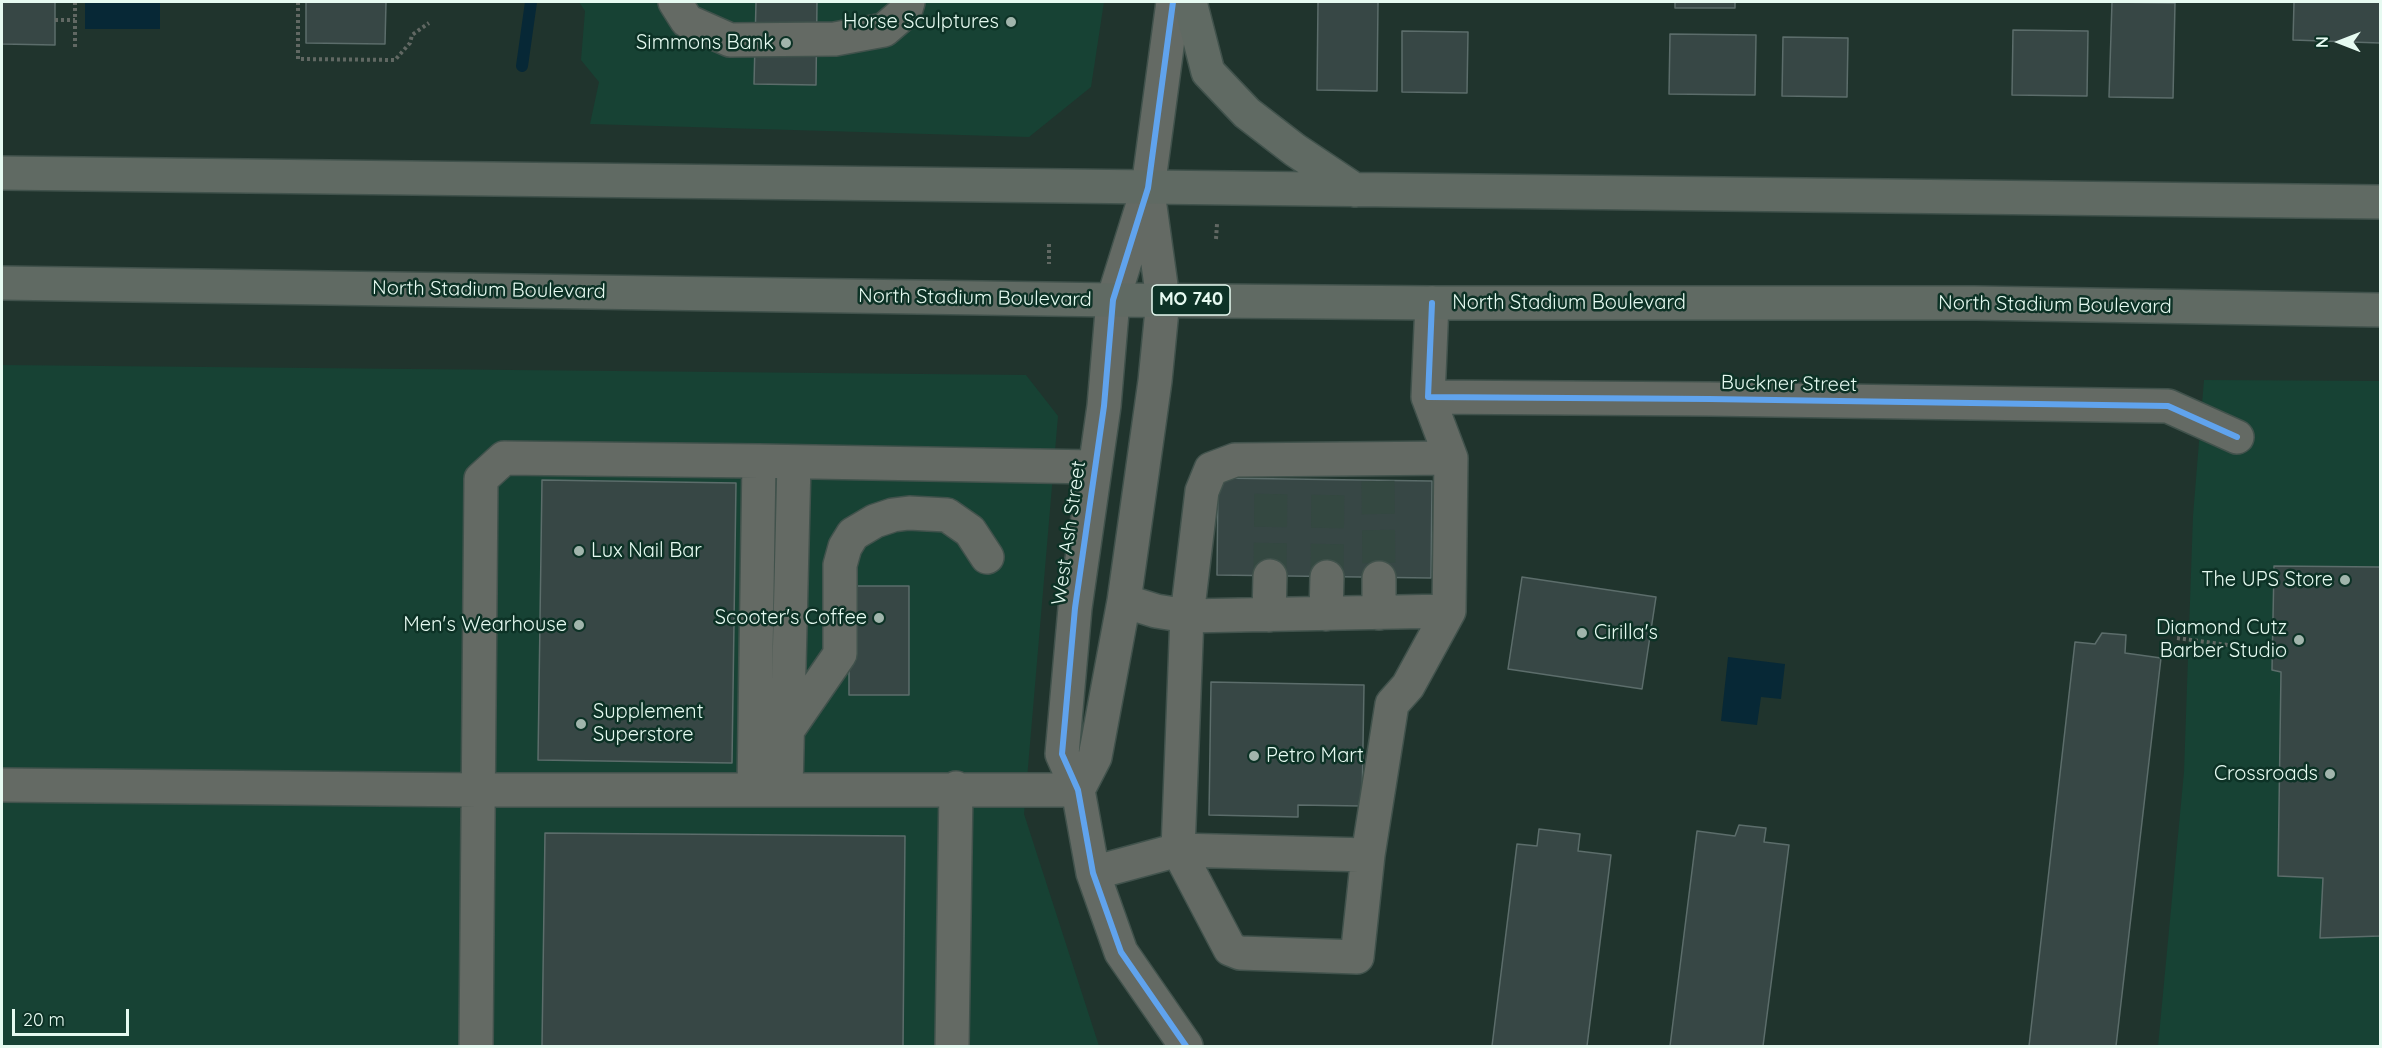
<!DOCTYPE html>
<html>
<head>
<meta charset="utf-8">
<style>
  body { margin:0 }
  #map { position:relative; width:2382px; height:1048px; overflow:hidden; background:#20342d; font-family:Quicksand,sans-serif }
  canvas { display:block }
  .frame { position:absolute; inset:0; border:3px solid #e6faf1; pointer-events:none }
  .north { position:absolute; left:2310px; top:12px; width:60px; height:60px; -webkit-text-stroke:4px #0d3226; paint-order:stroke; rotate:270deg; font-size:16px; font-weight:700; line-height:24px; text-align:center; color:#e6faf1 }
  .north::after { content:''; display:block; margin:auto; width:21px; height:27px; background:#e6faf1; clip-path:polygon(50% 0,100% 100%,50% 72%,0 100%) }
  .scale { position:absolute; left:12px; top:1009px; width:117px; height:27px; box-sizing:border-box; border:3px solid #e6faf1; border-top:0; padding-left:8px; font-size:18px; line-height:21px; white-space:nowrap; color:#e6faf1; -webkit-text-stroke:4px #0d3226; paint-order:stroke }
</style>
</head>
<body>
<div id="map">
<canvas width="2382" height="1048"></canvas>
<div class="frame"></div>
<div class="north">N</div>
<div class="scale">20 m</div>
</div>
<script>
const context = document.querySelector('canvas').getContext('2d');
context.lineJoin = 'round';
function fill(path, color) { context.fillStyle = color; context.fill(path, 'evenodd'); }
function stroke(path, color, width, dash) { context.strokeStyle = color; context.lineWidth = width; context.lineCap = dash ? 'butt' : 'round'; context.setLineDash(dash || []); context.stroke(path); }
function label(font, color, halo, rows, align = 'center') {
  context.font = font + ' Quicksand,sans-serif'; context.lineWidth = 5; context.setLineDash([]); context.textBaseline = 'middle'; context.strokeStyle = halo; context.fillStyle = color; for (const [text, x, y, turn = 0] of rows) {
    context.save(); context.translate(x, y); context.rotate((+turn || 0) * Math.PI / 180); context.textAlign = isNaN(turn) ? turn : align; if (halo) context.strokeText(text, 0, 0); context.fillText(text, 0, 0); context.restore();
  }
}
fill(new Path2D(`
  M579 2H1104L1091 87 1029 137 590 124 599 82 581 60 585 11Z
  M2 365 1026 375 1058 416 1024 814 1099 1046H2Z
  M2204 380 2380 381V1046H2158L2184 772 2193 516Z`), '#174234');
fill(new Path2D(`
  M85 2H160V29H85Z
  M1728 657 1785 664 1781 699 1761 697 1757 725 1721 721Z`), '#072836');
stroke(new Path2D(`
  M522 66 531 2`), '#072836', 12);
const building = new Path2D(`
  M2 2H55V45L2 44Z
  M306 2H386L385 44 306 43Z
  M756 2H817L816 85 754 84Z
  M1318 2H1378L1377 91 1317 90Z
  M1675 2H1735V8H1675Z
  M2112 2 2175 3 2173 98 2109 97Z
  M2294 2H2380V43L2293 40Z
  M2013 30 2088 31 2087 96 2012 95Z
  M1402 31 1468 32 1467 93 1402 92Z
  M1670 34 1756 35 1755 95 1669 94Z
  M1783 37 1848 38 1847 97 1782 96Z
  M1218 478 1432 481 1431 578 1217 575Z
  M542 480 736 483 732 763 538 760Z
  M2274 566 2380 567V936L2320 938 2323 878 2278 876 2281 672 2272 670Z
  M1522 577 1656 597 1642 689 1508 669Z
  M849 586H909V695H849Z
  M2102 633 2126 635 2125 653 2161 658 2116 1046H2029L2075 642 2095 644Z
  M1211 682 1364 685 1362 806 1298 805V817L1209 815Z
  M1739 825 1766 828 1764 842 1789 845 1763 1046H1670L1697 831 1735 836Z
  M1539 829 1580 834 1578 851 1611 855 1587 1046H1492L1517 844 1537 846Z
  M545 833 905 836 903 1046H542Z`);
fill(building, '#374745');
stroke(building, '#5c6d6b', 1.5);
stroke(new Path2D(`
  M1378 481 1379 578
  M1270 576 1271 479
  M1327 577 1328 480`), '#344841', 33, [33, 16]);
const minor = new Path2D(`
  M675 2 687 21 730 40 835 39 884 30 905 12 908 2
  M1173 2 1148 188 1113 300 1104 406 1075 608 1062 754 1078 790 1093 873 1121 952 1186 1046
  M1432 303 1428 397 1709 399 2168 406 2237 437
  M759 461 1095 467
  M1379 578V613
  M1124 601 1156 611 1187 616 1449 611 1451 458 1428 397
  M1449 611 1408 686 1392 704 1368 855 1357 957 1240 953 1230 949 1178 850 1187 616 1202 491 1211 469 1235 460 1451 458
  M1326 614 1327 577
  M1269 615 1270 576
  M787 731 840 654V565L845 547 853 534 875 521 893 515 909 513 947 515 970 531 987 557
  M2 785 478 790H1078
  M786 789 794 462
  M1078 790 1095 757 1124 601 1155 381 1163 300 1149 199
  M1093 873 1178 850 1368 855
  M476 1046 481 479 504 458 759 461 754 789
  M952 1046 956 788`);
const major = new Path2D(`
  M1190 2 1208 72 1247 113 1295 150 1355 190
  M2 173 2380 202
  M2 283 1113 300 1432 303H1975L2380 310`);
stroke(minor, '#41524c', 36);
stroke(major, '#41524c', 36);
stroke(new Path2D(`
  M75 2V49
  M298 2V59L395 60 410 43 412 35 429 23
  M55 20H75
  M1216 239 1217 224
  M1049 244V264
  M2177 638 2250 648`), '#616863', 4, [3, 3]);
stroke(minor, '#646a64', 33);
stroke(major, '#606a63', 33);
stroke(new Path2D(`
  M1173 2 1148 188 1113 300 1104 406 1075 608 1062 754 1078 790 1093 873 1121 952 1186 1046
  M1432 303 1428 397 1709 399 2168 406 2237 437`), '#60a3ed', 6);
for (const [x, y, r, color] of [
  [1011,22,6,"#a1b5ac"],
  [786,43,6,"#a1b5ac"],
  [579,551,6,"#a1b5ac"],
  [2345,580,6,"#a1b5ac"],
  [879,618,6,"#a1b5ac"],
  [579,625,6,"#a1b5ac"],
  [1582,633,6,"#a1b5ac"],
  [2299,640,6,"#a1b5ac"],
  [581,724,6,"#a1b5ac"],
  [1254,756,6,"#a1b5ac"],
  [2330,774,6,"#a1b5ac"]
]) { const dot = new Path2D(); dot.arc(x, y, r, 0, 2 * Math.PI); context.fillStyle = color; context.fill(dot); stroke(dot, '#0d3226', 2); }
for (const [x, y, w] of [
  [1191,300,78]
]) { const box = new Path2D(); box.roundRect(x - w / 2, y - 15, w, 30, 4.5); context.fillStyle = '#0d3226'; context.fill(box); stroke(box, '#e6faf1', 1.5); }
label('bold 18px', '#e6faf1', null, [
  ["MO 740",1191,300]
]);
label('20px', '#e6faf1', '#0d3226', [
  ["Horse Sculptures",999,22],
  ["Simmons Bank",774,43],
  ["Lux Nail Bar",591,551,"left"],
  ["The UPS Store",2333,580],
  ["Scooter's Coffee",867,618],
  ["Men's Wearhouse",567,625],
  ["Diamond Cutz",2287,628],
  ["Barber Studio",2287,651],
  ["Cirilla's",1594,633,"left"],
  ["Supplement",593,712,"left"],
  ["Superstore",593,735,"left"],
  ["Petro Mart",1266,756,"left"],
  ["Crossroads",2318,774]
], 'right');
label('20px', '#e6faf1', '#0d3226', [
  ["North Stadium Boulevard",489,290,1],
  ["North Stadium Boulevard",975,298,1],
  ["North Stadium Boulevard",1569,303],
  ["North Stadium Boulevard",2055,305,1],
  ["Buckner Street",1789,384,1],
  ["West Ash Street",1069,533,-82]
]);
</script>
</body>
</html>
